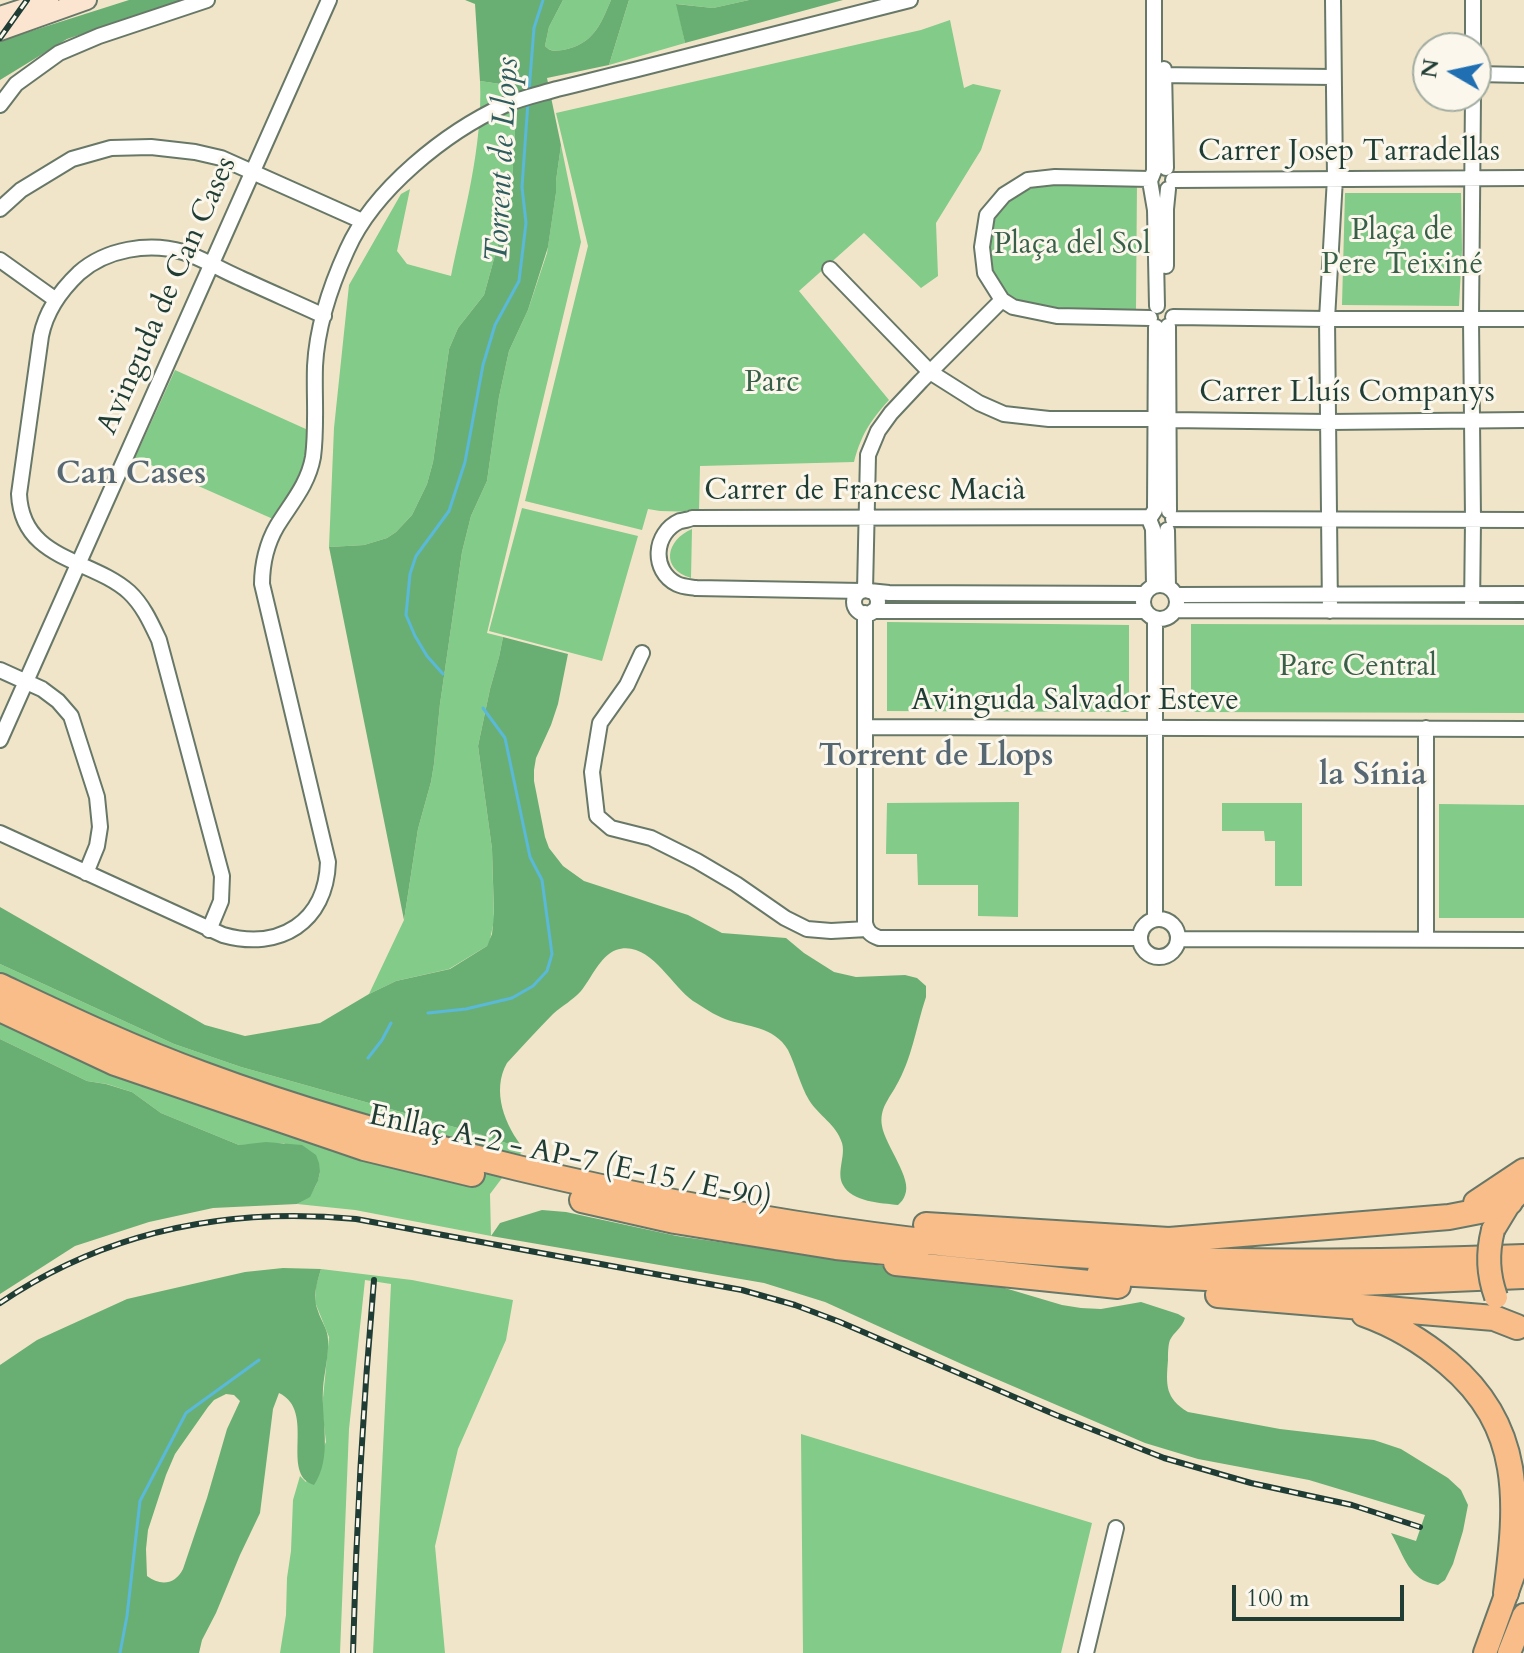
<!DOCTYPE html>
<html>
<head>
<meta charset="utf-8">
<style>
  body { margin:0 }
  #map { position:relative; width:1524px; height:1653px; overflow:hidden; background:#f1e5c9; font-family:Cardo,serif }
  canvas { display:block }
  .north { position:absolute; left:1412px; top:32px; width:80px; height:80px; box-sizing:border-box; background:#fbf7ec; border:2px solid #a3ada2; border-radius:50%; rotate:279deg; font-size:22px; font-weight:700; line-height:32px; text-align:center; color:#1f3d34 }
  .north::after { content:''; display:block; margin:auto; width:28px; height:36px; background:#1f6fb2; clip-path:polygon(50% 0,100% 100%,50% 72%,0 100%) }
  .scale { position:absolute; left:1232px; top:1585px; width:172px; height:36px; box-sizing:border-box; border:4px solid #1f3d34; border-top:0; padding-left:10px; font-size:24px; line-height:28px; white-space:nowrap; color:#1f3d34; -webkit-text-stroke:6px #fbf7ec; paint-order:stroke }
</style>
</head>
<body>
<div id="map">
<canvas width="1524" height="1653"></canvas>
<div class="north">N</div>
<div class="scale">100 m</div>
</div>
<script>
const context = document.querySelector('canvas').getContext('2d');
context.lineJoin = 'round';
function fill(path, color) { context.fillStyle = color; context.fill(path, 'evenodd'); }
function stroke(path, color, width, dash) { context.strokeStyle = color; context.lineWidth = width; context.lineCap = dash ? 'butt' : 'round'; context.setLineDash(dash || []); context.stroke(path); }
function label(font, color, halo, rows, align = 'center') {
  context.font = font + ' Cardo,serif'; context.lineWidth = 6; context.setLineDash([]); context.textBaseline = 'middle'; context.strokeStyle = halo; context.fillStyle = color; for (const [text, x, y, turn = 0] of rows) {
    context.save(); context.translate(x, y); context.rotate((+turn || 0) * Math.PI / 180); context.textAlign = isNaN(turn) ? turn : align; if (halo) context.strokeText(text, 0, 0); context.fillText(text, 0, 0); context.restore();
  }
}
fill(new Path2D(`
  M563 0H611C600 26 593 44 563 50 555 51 551 52 545 46L549 27Z
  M629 0H749L713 8 677 4 685 43 609 65Z
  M950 20 964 88 973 84 1001 90 981 150 936 223 938 276 921 288 864 233 799 291 889 400C870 421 861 435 854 462L700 466 699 512 660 511 648 509 642 530 525 501 588 246 556 113 921 30Z
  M480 81 500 84 510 89 515 132 511 197 484 295 458 328 449 349 433 462 427 484 412 515 396 532 387 538 364 545 329 547 334 428 349 285 401 194 410 189 397 251 407 264 451 276C464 212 483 147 480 81Z
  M561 145 581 242 487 633 503 637 499 657 490 689 478 746 492 849 494 920 490 940 487 946 449 969 396 981 369 994 404 920 418 829 431 782 434 764 440 704 462 552 471 516 487 481 499 397 509 351 528 310 547 253 556 193V181Z
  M1079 180 1137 181 1136 310C1111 309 1031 313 1014 302 980 281 979 224 1009 200 1029 184 1055 184 1079 180Z
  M1345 193H1461L1462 250 1459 306 1342 305Z
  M175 370 308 430 305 459 297 484 273 519 135 458Z
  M522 508 638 536 602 661 489 631Z
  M692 529 691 578C660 569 666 540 692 529Z
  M887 622 1129 625V712L887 711Z
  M1191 624 1524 625V713L1191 712Z
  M1019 802 1018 917 978 916V885H918L917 854H886L887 803Z
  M1222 803H1302V886H1275V841H1265L1264 831H1222Z
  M1439 804 1524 805V918H1439Z
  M0 964 174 1044 241 1067 479 1134 524 1149 490 1194 491 1236 355 1210 297 1204C311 1196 317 1188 320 1172L284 1143 239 1145 161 1113 132 1092 107 1084 87 1081 0 1039Z
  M321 1269 412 1280 513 1300 506 1340 458 1449 435 1546 445 1653H373L391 1284 365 1280 349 1429 340 1653H280L286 1615 287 1578 291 1551 293 1500 300 1476 306 1482 326 1442 322 1408 329 1337 315 1302 316 1286Z
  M801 1434 1092 1523 1061 1653H803Z`), '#82cb88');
fill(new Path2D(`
  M129 0H185L67 39 0 80V41Z
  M465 0H563L549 27 545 46C551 52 554 51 563 50 593 44 600 26 611 0H629L609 65 547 78 561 145 556 181V193L548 247 528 310 509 351 499 397 487 481 471 516 462 552 440 704 434 764 431 782 418 829 404 920 329 547 364 545 387 538 396 532 412 515 427 484 433 462 449 349 458 328 484 295 511 197 515 132 510 89 500 84 480 81 475 4Z
  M749 0H843L685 43 676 4 713 8Z
  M503 637 568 654 558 704 551 725 536 758 534 770V781L545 837 549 848 563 866 584 881 688 915 722 933 786 938 804 953 834 972 856 977 905 975 917 978 926 986V997C916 1027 912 1059 896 1086 889 1099 879 1109 882 1126 885 1145 913 1179 905 1195 904 1199 901 1202 898 1205 881 1203 852 1202 843 1185 836 1172 846 1156 842 1143 836 1124 819 1116 809 1100 800 1085 796 1066 788 1050 774 1026 747 1027 725 1019 714 1015 703 1007 693 1001 671 986 649 939 616 950 600 956 591 979 581 991 573 1000 562 1006 553 1014 537 1030 522 1047 507 1063 491 1091 505 1126 524 1149L479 1134 241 1067 174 1044 0 964V907L205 1025 245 1036 320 1023 369 994 396 981 450 969 487 946 492 934 494 914 492 849 478 746 490 689 499 657Z
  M0 1039 87 1081 106 1084 132 1092 161 1113 239 1145 266 1142 302 1145 316 1155 319 1163 320 1172 318 1181 310 1197 297 1204 213 1208 149 1222 75 1246 0 1294Z
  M542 1210 566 1212 677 1236 898 1268 998 1286 1062 1305 1081 1308 1101 1309 1141 1302 1178 1314 1185 1318C1182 1328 1174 1332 1170 1340 1168 1345 1168 1354 1168 1360 1166 1385 1165 1398 1188 1412L1280 1429 1374 1440 1401 1449 1448 1478 1461 1490 1468 1505 1463 1531 1453 1564 1445 1580 1438 1585C1408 1580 1405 1557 1391 1533L1416 1541 1425 1515 1309 1480 1198 1459 1145 1443 966 1366 825 1302 764 1283 491 1236 500 1223Z
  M283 1268 321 1269C317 1283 312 1297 318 1311 321 1321 328 1329 328 1340 329 1356 324 1373 323 1389 321 1420 333 1457 314 1485 279 1474 317 1411 279 1393L273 1409 260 1513 240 1555 216 1613 202 1640 199 1653H0V1365L37 1340 127 1299 245 1272ZM226 1394 234 1395 240 1401 227 1429 207 1498 183 1569C175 1585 160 1586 147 1576L146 1549 148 1530 166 1475 175 1454 208 1407 214 1400Z`), '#69af74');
stroke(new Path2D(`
  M529 91 534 28 543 0
  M443 674 427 656 415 636 406 615 410 574 416 556 449 511 465 462 483 365 495 325 519 281 526 223 522 187 528 102
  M428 1013 466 1009 512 998 533 986 547 971 552 954 542 880 530 857 505 738 483 708
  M368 1058 382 1040 391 1023
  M120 1653 127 1616 140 1501 186 1413 259 1360`), '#5ab9d8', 3);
const minor = new Path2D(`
  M1154 0V171L1150 181 1155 210 1157 306
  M1473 0V48
  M1164 69 1166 168
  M1476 74 1524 75
  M1155 75 1333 77
  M0 105 16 84 59 53 99 36 207 0
  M1173 180 1524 178
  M0 209 21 190 72 159 111 148 151 147 195 152 221 158 362 221
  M0 260 56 300
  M1166 266V209L1168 189
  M830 269 930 372 979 403 1004 414 1049 419H1156
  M1173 317 1327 319H1524
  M1150 318 1057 316 1013 307 1002 300 985 273 982 247 987 215 1004 195 1028 180 1055 177 1150 179
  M1168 326 1169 511
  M1169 420 1329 422 1524 420
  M1155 509 1156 327
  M1173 519 1524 520
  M1167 530 1168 587
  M1143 602a17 17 0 1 1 34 0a17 17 0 1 1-34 0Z
  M1154 586 1153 529 1149 519 1155 510
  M865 590 868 455 878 431 891 413 921 381 1002 300
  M854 602a12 12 0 1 1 24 0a12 12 0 1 1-24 0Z
  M862 591 696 588C690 587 683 587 677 584 651 571 653 533 680 521 681 521 691 519 692 518L1149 517
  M869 591 889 593 1144 594
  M1176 595 1524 594
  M1175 610 1524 611
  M1472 610 1473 520 1471 319 1473 96
  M873 611H1145
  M1330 611 1327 319 1335 178 1333 0
  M865 613V923C867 932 871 935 879 938H1140
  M1155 619V919
  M642 653 627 685 600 723 592 772 597 816 611 828 651 838 697 861 736 884 785 918 807 929 831 931 867 929
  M0 670 42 689 58 701 71 716 97 797 100 827 97 846 86 873
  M866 727 1524 729
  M0 740 329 0
  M0 833 223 935C280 951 326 922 328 862L262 584C262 565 267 543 277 526 291 503 308 485 313 457 317 427 314 397 315 366 317 327 331 285 347 250 374 189 446 132 505 105 521 98 540 94 557 89 583 83 608 76 634 70 726 46 818 23 910 0
  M1140 938a19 19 0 1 1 38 0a19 19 0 1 1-38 0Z
  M209 930 221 901 222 876 159 640C151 623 143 605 129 592 91 558 22 561 19 494L41 336C46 311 60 291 79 273 106 249 149 242 183 252 202 258 221 270 240 278 268 291 296 303 324 316
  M1179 939 1524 940
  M1426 939V728
  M1086 1653 1116 1528`);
const secondary = new Path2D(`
  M0 16 49 0
  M0 31 87 0`);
const trunk = new Path2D(`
  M1493 1230 1510 1202 1524 1188
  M1485 1653 1524 1545
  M1509 1653 1524 1615`);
const motorway = new Path2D(`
  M0 986C66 1017 133 1049 202 1074 304 1112 411 1142 518 1168 718 1216 925 1249 1131 1258 1262 1264 1393 1262 1524 1257
  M0 1009 115 1063 364 1148 472 1174
  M582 1200 675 1221 836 1247 916 1255
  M1476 1203 1524 1171
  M926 1225 1169 1240 1449 1217 1485 1210 1510 1202
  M896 1263 1118 1286
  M1100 1272 1294 1283H1360L1524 1276
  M1218 1295 1494 1318 1517 1327
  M1364 1314C1395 1325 1423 1342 1448 1363 1524 1427 1518 1502 1506 1593`);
stroke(minor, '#687868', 18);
stroke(secondary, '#687868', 22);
stroke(trunk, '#687868', 26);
stroke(motorway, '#687868', 28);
stroke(minor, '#fff', 14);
stroke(secondary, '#fce5d0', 18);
stroke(trunk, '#f8bd89', 22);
stroke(motorway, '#f8bd89', 24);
const rail = new Path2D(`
  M0 38 27 0
  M0 1303C108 1230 228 1207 356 1219L742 1290 795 1305 840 1322 1056 1415 1164 1458 1251 1483 1352 1505 1420 1527
  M353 1653C356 1528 363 1405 374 1280`);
stroke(rail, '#1f3d34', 6);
stroke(rail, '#fbf7ec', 3, [9]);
const trunkBridge = new Path2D(`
  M1493 1230C1487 1254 1488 1274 1496 1297`);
stroke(trunkBridge, '#687868', 26, []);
stroke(trunkBridge, '#f8bd89', 22);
label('30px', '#1f3d34', '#fbf7ec', [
  ["Carrer Josep Tarradellas",1349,153],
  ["Avinguda de Can Cases",168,296,-66],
  ["Carrer Lluís Companys",1347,394],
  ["Carrer de Francesc Macià",865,492],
  ["Avinguda Salvador Esteve",1075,702],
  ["Enllaç A-2 - AP-7 (E-15 / E-90)",570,1159,12]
]);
label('30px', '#386049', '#fbf7ec', [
  ["Plaça de",1402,232],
  ["Pere Teixiné",1402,266],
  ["Plaça del Sol",1072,246],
  ["Parc",772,384],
  ["Parc Central",1358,668]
]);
label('italic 32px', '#2e5c5d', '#fbf7ec', [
  ["Torrent de Llops",504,160,-87]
]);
label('bold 32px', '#576873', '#fbf7ec', [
  ["Can Cases",131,476],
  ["Torrent de Llops",936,758],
  ["la Sínia",1373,777]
]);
</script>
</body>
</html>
